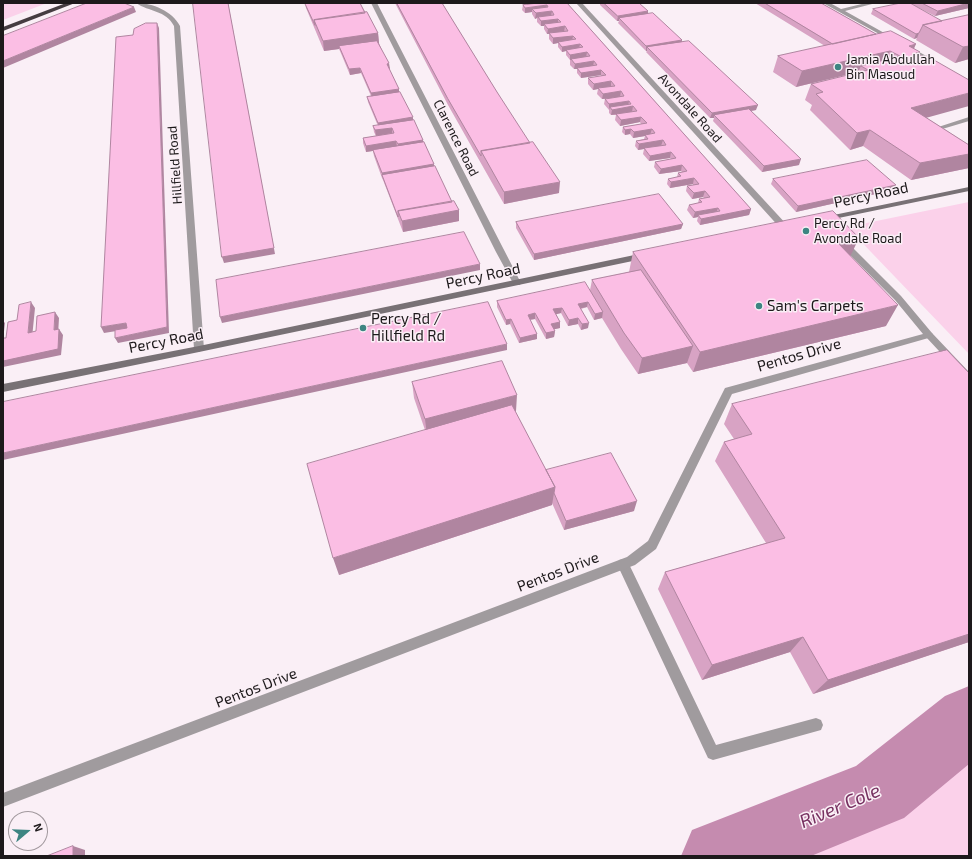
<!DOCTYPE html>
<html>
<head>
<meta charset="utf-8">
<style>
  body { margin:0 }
  #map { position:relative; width:972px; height:859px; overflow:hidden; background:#faeff6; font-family:"Exo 2",sans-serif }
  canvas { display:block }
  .frame { position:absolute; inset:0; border:4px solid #1d191b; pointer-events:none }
  .north { position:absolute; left:8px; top:811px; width:40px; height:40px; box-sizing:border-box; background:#faeff6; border:1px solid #a2999e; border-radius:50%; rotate:71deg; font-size:11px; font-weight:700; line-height:16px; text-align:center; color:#1d191b }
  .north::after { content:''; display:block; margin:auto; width:14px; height:18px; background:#3d8582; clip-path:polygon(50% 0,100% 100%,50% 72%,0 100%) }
</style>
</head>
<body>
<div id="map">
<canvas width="972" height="859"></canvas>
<div class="frame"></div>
<div class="north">N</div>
</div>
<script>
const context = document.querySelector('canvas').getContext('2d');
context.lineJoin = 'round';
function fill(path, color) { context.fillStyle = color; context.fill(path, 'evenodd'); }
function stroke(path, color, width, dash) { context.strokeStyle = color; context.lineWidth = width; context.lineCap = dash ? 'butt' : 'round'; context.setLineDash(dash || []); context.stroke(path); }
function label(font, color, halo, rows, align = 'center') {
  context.font = font + ' "Exo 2",sans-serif'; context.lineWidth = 3; context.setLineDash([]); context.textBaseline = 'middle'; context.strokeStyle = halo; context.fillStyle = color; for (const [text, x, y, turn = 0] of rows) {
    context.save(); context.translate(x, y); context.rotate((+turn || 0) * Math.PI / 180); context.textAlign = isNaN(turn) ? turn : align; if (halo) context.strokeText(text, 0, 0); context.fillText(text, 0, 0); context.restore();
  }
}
fill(new Path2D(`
  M3 3H47L3 20Z
  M969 202V354L847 227Z
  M969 733V856H746L884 800Z`), '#fbd1ea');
fill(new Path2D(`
  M969 686V764L904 818 811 856H681L692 830 856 766 945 696Z`), '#c58baf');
fill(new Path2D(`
  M969 117V121L929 133 926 131Z
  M929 332 932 333 969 372V382L966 380 926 337 925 335 926 333Z
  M623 559 627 560 716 745 816 718 821 720 823 725 821 730 713 760 708 758 617 564 619 560Z`), '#a09b9e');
fill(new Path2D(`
  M136 3C153 3 172 11 180 26L204 349 199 352 194 349 174 26C166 10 149 12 136 3Z
  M371 3H377L521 283 520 285H514L496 252Z
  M576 3H582L788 226V230H782Z
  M823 3H830L841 9 866 3H876L845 11 895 39 890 40Z
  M906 47H910L939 63 934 64 906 49Z
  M846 243 849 244 901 296 932 333 933 335 932 337 732 394 656 549 635 565 3 807V793L627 557 648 541 725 388 923 334 895 300 843 248V244Z`), '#a09b9e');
fill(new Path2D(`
  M969 187V191L824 221 820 219 824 217Z
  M644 253 648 256 647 258 199 352 3 392V384L199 346Z`), '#787175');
fill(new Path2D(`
  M66 3H75L3 31V27Z`), '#453c41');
fill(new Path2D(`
  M305 3H360L378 33 379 43 390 69H389L399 89V92L423 140V142L434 164V166L452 202 459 210V221L403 232 383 180 382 178 374 156 373 151 366 152 363 143V138L376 136 374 132 373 126H378L368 102 367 97 371 96 361 73 350 75 340 51 339 49 324 51 306 8Z
  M395 3H442L559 193 504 204 448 105Z
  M525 3H567L751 209 749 215 700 225 697 221 698 217 693 218 687 210 689 205 698 203 699 199 704 198 703 197 692 199 686 191 687 186 693 185V184L670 188 667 184 668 179 677 177 678 173 682 172 681 171 659 174 654 167 655 162 671 159 670 158 649 161 643 154 644 149 638 150 635 146 636 141 644 139 645 136 633 138 630 134 625 135 622 132 623 127 641 124 640 122 620 126 615 120 616 115H611L609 113V110L604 104 605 99H602L597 94 598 89 593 90 588 84V78L601 76V75L581 78 577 73V69H574L570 65V60L566 55V51L562 52 558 47V43L553 44 549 39V34H547L544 29V26H541L537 22V18L535 19 532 14V12L525 13 522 10 523 5H527Z
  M600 3H639L648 11V14L682 40V42L756 110 751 111 799 165 762 172 713 121 714 118H710L646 52 647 51H646L618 23 619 21H617L600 5Z
  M755 3H821L876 34 914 48 919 54 927 118 969 145V168L911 180 863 146 850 150 810 110 812 105 805 100 811 84 858 73V72L796 87 773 72 778 56 825 46Z
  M912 3H969V8L935 16 911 4Z
  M873 9 942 21 969 15V59L955 63 916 40 917 38 914 39 871 14Z
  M773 179 896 185 893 190 796 212 771 184Z
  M516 222 683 224 681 229 534 260 516 228Z
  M633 252 850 256 886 326 693 372 687 363 638 374 621 349 602 318 594 320 587 307 581 309 588 328 581 330 578 324 568 326 561 313 556 314 560 322V328L554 329 555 331 554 337 546 339 535 319 530 320 537 334V339L519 343 510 324 506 325 497 307V301L590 290 592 280 629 272Z
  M969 373V642L813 694 790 652 702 680 658 589 665 572 766 543 715 461 724 442 734 439 724 424 732 404Z
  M412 382 516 411H515L546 470 634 511 564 530 552 503V505L339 575 425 430 414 398Z`), '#d8a3c4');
fill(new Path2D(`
  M228 3 275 254 224 263 222 257Z
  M527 3H539L527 5Z
  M969 3V8L935 16 938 11Z
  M547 5 546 10 532 9V12L525 13V8Z
  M134 7 136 12 3 68V61Z
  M552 11 551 16 538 17 537 18 535 19 536 13Z
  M648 11V17L619 18V21H617L618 16Z
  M558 19V24H544V26H541V21Z
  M157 23 159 28 169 333 118 343 115 338 167 327Z
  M565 26 564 32 547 34 548 29Z
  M378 33 379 43 339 46V49L324 51 323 41Z
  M919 33 917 38 914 39 916 34Z
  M573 36 572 41 558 42V43L553 44V38Z
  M682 40 681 46 647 47V51H646V46Z
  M580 44 579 49 566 50V51L562 52V47Z
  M916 44 909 60V46Z
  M969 46V59L955 63 963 47Z
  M890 51 883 66H861L858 72 796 87 802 71Z
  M587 52 586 58 570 60V55Z
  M594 61 593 67 577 68V69H574L575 64Z
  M389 63 390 69H387V64Z
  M360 68 361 73 350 75 349 69Z
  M601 70V75L581 78V73Z
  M611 81V87L598 88V89L593 90 594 84Z
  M399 89V94L372 98 371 93Z
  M621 91 620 97 602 99 603 94Z
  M969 93V106L904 124 911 108Z
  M629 101 628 107H610L609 110V104Z
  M758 105 756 110 716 117 714 115V118H710L712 113Z
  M633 106 632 112 611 115 612 110Z
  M413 117V123L379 128 378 123Z
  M641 117 640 122 620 126 621 120Z
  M392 128V133L376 136 375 130Z
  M631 129 630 134 625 135V130Z
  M652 129 650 135H645V136L633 138 634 132Z
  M870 130 863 146 850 150 857 133Z
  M423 140 424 146 398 150V144Z
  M663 140 661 146 638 150 639 144Z
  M396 141 397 147 366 152V146Z
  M671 152 670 158 649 161 650 156Z
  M969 154V168L911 180 920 163Z
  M801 159 799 165 762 172 764 166Z
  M434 164V170L382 175V173Z
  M682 165 681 171 659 174 661 169Z
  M694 178 693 184 670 188 671 182Z
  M560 182 559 193 504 204V192Z
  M896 185 893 190 796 212 798 206Z
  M705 191 703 197 692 199 694 193Z
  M718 208 716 213 698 215V217L693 218 695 212Z
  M751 209 749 215 700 225 701 219Z
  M459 210V221L403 232 402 221Z
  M683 224 681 229 534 260V254Z
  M859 238 849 259 837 242Z
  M480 264V270L222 323 220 317Z
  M31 302 35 308 32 338 28 333Z
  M588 302 587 307 577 309 578 304Z
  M898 305 886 326 693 372 700 352Z
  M562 308 561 313 553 315V309Z
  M55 312 59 318 58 335 54 330Z
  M603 312 602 318 594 320 595 314Z
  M535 313V319L527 320 528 315Z
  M578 318V324L568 326 569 320Z
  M511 319 510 324 506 325V320Z
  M3 321 5 323 3 340Z
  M560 322V328L551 330V324Z
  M126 323 129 329 104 333 101 327Z
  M589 323 588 328 581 330 582 324Z
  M59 329 63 335 61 355 3 367V361Z
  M555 331 554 337 546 339V333Z
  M537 334V339L519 343 520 338Z
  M507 344V350L3 460V453Z
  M693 346 687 363 638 374 642 358Z
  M517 395 516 411 427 435 425 419Z
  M555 487 552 505 339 575 333 558Z
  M637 501 634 511 564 530 566 521Z
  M969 634V642L813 694 828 680Z
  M803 637 790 652 702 680 712 665Z
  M73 846 85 850V856H73Z`), '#b085a0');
const building = new Path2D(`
  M87 3H124L134 7 3 61V36Z
  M193 3H228L274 248 222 257Z
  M305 3H360L365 13 314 20 315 25Z
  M397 3H442L497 92 530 143 481 151V156L448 99Z
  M539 3H567L751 209 701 219 698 215 720 211 718 208 695 212 689 205 702 202 699 199 710 197 705 191 694 193 687 186 699 184 694 178 671 182 668 179 681 176 678 173 687 171 682 165 661 169 655 162 676 158 671 152 650 156 644 148 666 145 663 140 639 144 636 141 648 139 645 135 655 133 652 129 634 132 631 129 625 130 623 127 647 123 641 117 621 120 616 114 637 111 633 106 612 110 610 107 631 104 629 101 609 104 605 99 624 96 621 91 603 94 598 88 615 86 611 81 594 84 588 78 606 75 601 70 581 73 577 68 597 65 594 61 575 64 571 59 590 56 587 52 570 55 566 50 583 47 580 44 562 47 558 42 576 39 573 36 553 38 549 33 568 31 565 26 548 29 544 24 561 22 558 19 541 21 538 17 554 15 552 11 536 13 532 9 548 7 547 5 525 8 523 5Z
  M604 3H639L648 11 618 16Z
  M765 3H821L876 34 833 44Z
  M901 3H910L942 21 923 25 919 33 916 34 873 9Z
  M922 3H969L938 11Z
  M367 12 378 33 323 41 314 20Z
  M653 13 682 40 646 46 619 18Z
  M969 15V46L963 47 923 25Z
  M146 23H157L167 327 115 338V330L127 328 126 323 101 327 116 37 133 35 134 29Z
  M891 31 916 44 909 46 920 52 916 53 924 57 927 56 969 80V93L911 108 969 145V154L920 163 870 130 857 133 816 94 823 92 811 84 868 70 861 66 900 56 890 51 802 71 778 56Z
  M377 41 389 63 387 64 399 89 371 93 360 68 349 69 339 46Z
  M689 41 758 105 712 113 647 47Z
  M400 92 413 117 378 123 367 97Z
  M749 109 801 159 764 166 714 115Z
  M414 120 423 140 398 144 396 141 366 146 363 138 394 133 392 128 375 130 373 126Z
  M424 142 434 164 382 173 373 150Z
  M533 142 560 182 504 192 481 151Z
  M867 160 896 185 798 206 773 179Z
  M435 166 452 202 398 211V217L382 175Z
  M659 194 683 224 534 254 516 222Z
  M454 201 459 210 402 221 398 211Z
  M833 211 859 238 837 242 898 305 700 352 633 252Z
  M464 232 480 264 220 317 216 280Z
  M641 270 693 346 642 358 624 333 592 280Z
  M585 282 603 312 595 314 588 302 578 304 589 323 582 324 578 318 569 320 562 308 553 309 560 322 551 324 555 331 546 333 535 313 528 315 537 334 520 338 511 319 506 320 497 301Z
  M31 302 28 333 36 331 37 316 55 312 54 330 59 329 58 349 3 361V338H6L8 322 17 320 19 305Z
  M488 302 507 344 3 453V402Z
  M947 350 969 373V634L828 680 803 637 712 665 665 572 785 538 724 442 752 434 732 404Z
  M502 361 517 395 425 419 412 382Z
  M512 405 555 487 333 558 307 464Z
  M611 453 637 501 566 521 554 493 555 487 546 470Z
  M73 846V856H47Z`);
fill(building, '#fbbee4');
stroke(building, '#b085a0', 1);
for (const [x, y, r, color] of [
  [838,67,4,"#3d8582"],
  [806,231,4,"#3d8582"],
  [759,306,4,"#3d8582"],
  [363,328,4,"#3d8582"]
]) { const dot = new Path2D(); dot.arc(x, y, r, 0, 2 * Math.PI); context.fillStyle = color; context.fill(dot); stroke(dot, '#faeff6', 1.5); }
label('13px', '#1d191b', '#faeff6', [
  ["Jamia Abdullah",846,60],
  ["Bin Masoud",846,75],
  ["Percy Rd /",814,224],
  ["Avondale Road",814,239]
], 'left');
label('13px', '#1d191b', '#faeff6', [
  ["Avondale Road",690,108,48],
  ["Clarence Road",456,138,63],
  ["Hillfield Road",175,165,-94]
]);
label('15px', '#1d191b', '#faeff6', [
  ["Percy Road",871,195,-12],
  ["Percy Road",483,276,-12],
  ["Percy Road",166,341,-11],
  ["Pentos Drive",799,355,-16],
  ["Pentos Drive",558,572,-21],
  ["Pentos Drive",256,688,-21]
]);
label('15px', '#1d191b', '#faeff6', [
  ["Sam's Carpets",767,306],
  ["Percy Rd /",371,319],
  ["Hillfield Rd",371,336]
], 'left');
label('italic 19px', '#773161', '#faeff6', [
  ["River Cole",840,806,-23]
]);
</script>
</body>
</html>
